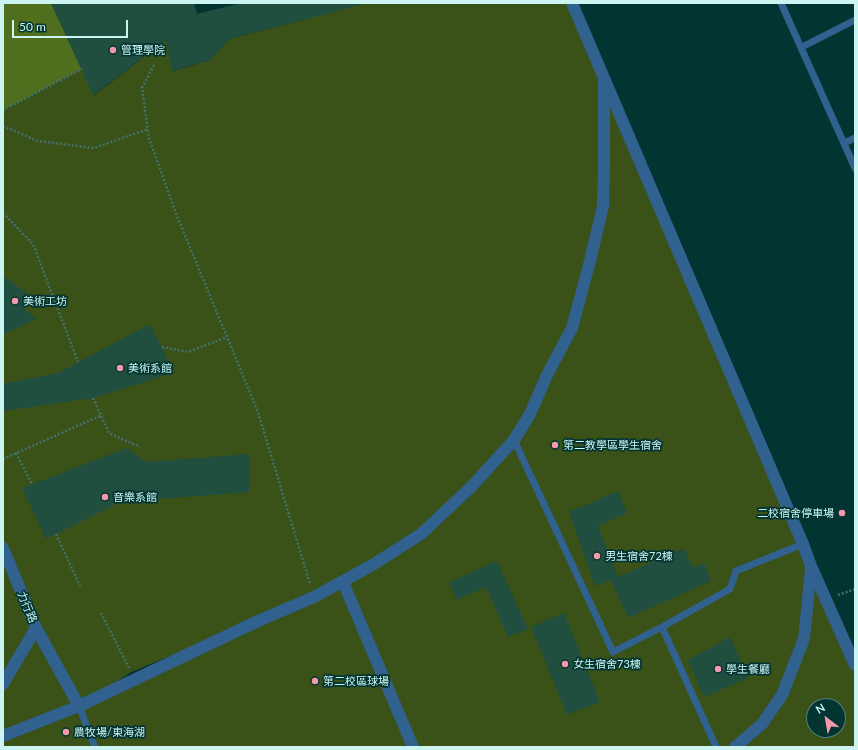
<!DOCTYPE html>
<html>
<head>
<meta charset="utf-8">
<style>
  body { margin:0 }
  #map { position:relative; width:858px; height:750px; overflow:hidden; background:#023532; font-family:Lato,sans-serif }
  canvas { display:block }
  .frame { position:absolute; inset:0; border:4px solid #ccf5f1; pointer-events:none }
  .north { position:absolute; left:806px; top:698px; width:40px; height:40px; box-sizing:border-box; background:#023532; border:1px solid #53827e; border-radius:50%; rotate:329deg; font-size:11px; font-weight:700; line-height:16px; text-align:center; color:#ccf5f1 }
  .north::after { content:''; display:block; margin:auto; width:14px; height:18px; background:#f39aa9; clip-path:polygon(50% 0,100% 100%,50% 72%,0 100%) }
  .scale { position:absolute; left:12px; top:20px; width:116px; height:18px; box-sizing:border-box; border:2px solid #ccf5f1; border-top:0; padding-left:5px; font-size:12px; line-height:14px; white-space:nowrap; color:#ccf5f1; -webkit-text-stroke:3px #023532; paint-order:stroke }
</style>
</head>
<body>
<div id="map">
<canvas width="858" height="750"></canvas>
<div class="frame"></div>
<div class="north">N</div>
<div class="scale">50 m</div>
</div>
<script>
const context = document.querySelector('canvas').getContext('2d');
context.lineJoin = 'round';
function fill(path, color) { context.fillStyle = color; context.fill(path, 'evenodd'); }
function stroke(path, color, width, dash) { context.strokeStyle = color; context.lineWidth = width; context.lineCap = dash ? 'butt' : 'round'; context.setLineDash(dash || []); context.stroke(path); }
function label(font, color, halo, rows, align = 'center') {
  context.font = font + ' Lato,"Noto Sans TC",sans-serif'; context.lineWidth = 3.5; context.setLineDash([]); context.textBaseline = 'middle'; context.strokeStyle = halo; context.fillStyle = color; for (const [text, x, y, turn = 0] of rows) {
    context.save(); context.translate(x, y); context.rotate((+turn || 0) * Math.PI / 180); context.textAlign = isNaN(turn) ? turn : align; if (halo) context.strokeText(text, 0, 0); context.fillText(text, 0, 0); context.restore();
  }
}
fill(new Path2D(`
  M366 3H572L855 665V747H3V110L82 69 94 95 166 40 173 71 210 60 229 39ZM301 603 83 704 131 672ZM814 706H838V730H814Z`), '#3a5118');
fill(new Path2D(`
  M3 3H51L82 69 3 110Z`), '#4f6f1e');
fill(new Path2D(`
  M51 3H194L197 14 242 3 364 4 229 39 210 60 172 71 166 40 93 95Z
  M3 276 27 293 25 309 36 319 3 335Z
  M150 324 174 373 93 398 3 411V384L58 373Z
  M127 448 147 462 249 454V492L120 502 46 539 22 488Z
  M618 491 627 513 598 526 618 577 684 548 693 568 704 563 711 581 628 618 611 580 595 586 569 512Z
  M497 561 528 629 508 637 486 587 457 600 449 582Z
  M564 613 600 702 567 715 531 627Z
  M730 637 748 678 704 697 688 660Z`), '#214f3f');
stroke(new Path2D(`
  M154 65 142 88 149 138 177 216 258 412 310 584
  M3 110 82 69
  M3 126 38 141 94 148 148 129
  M3 213 33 244 78 362
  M162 347 188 352 227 337
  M93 398 109 433 140 447
  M16 453 32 484
  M3 459 102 415
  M56 534 80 586
  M838 595 855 589
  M101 613 129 668`), '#42726e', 2.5, [2, 2]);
stroke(new Path2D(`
  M781 3 855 168
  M802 47 855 20
  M844 143 855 138
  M514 440 613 652 662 627
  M79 706 95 747
  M716 747 662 627 730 589 736 571 803 544`), '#30618f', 7);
stroke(new Path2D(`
  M572 3 803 544 811 566 855 665
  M3 548 36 628 3 684
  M343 582 413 747
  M36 628 79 706
  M3 736 79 706 258 621 314 597 374 564 421 534 471 487 514 440 530 414 547 375 572 328 590 261 603 206 604 163V78
  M735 747 762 724 782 695 804 639 811 568`), '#30618f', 12);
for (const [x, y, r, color] of [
  [113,50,4,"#f39aa9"],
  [15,301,4,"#f39aa9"],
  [120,368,4,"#f39aa9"],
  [555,445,4,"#f39aa9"],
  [105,497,4,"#f39aa9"],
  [842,513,4,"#f39aa9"],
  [597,556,4,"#f39aa9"],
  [565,664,4,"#f39aa9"],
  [718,669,4,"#f39aa9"],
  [315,681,4,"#f39aa9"],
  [66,732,4,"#f39aa9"]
]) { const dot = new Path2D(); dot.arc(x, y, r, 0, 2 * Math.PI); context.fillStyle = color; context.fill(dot); stroke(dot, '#023532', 1.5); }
label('11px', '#ccf5f1', '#023532', [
  ["管理學院",121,50],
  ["美術工坊",23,301],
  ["美術系館",128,368],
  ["第二教學區學生宿舍",563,445],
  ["音樂系館",113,497],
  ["二校宿舍停車場",834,513,"right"],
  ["男生宿舍72棟",605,556],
  ["女生宿舍73棟",573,664],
  ["學生餐廳",726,669],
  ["第二校區球場",323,681],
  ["農牧場/東海湖",74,732]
], 'left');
label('11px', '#ccf5f1', '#023532', [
  ["力行路",27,607,67]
]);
</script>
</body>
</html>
